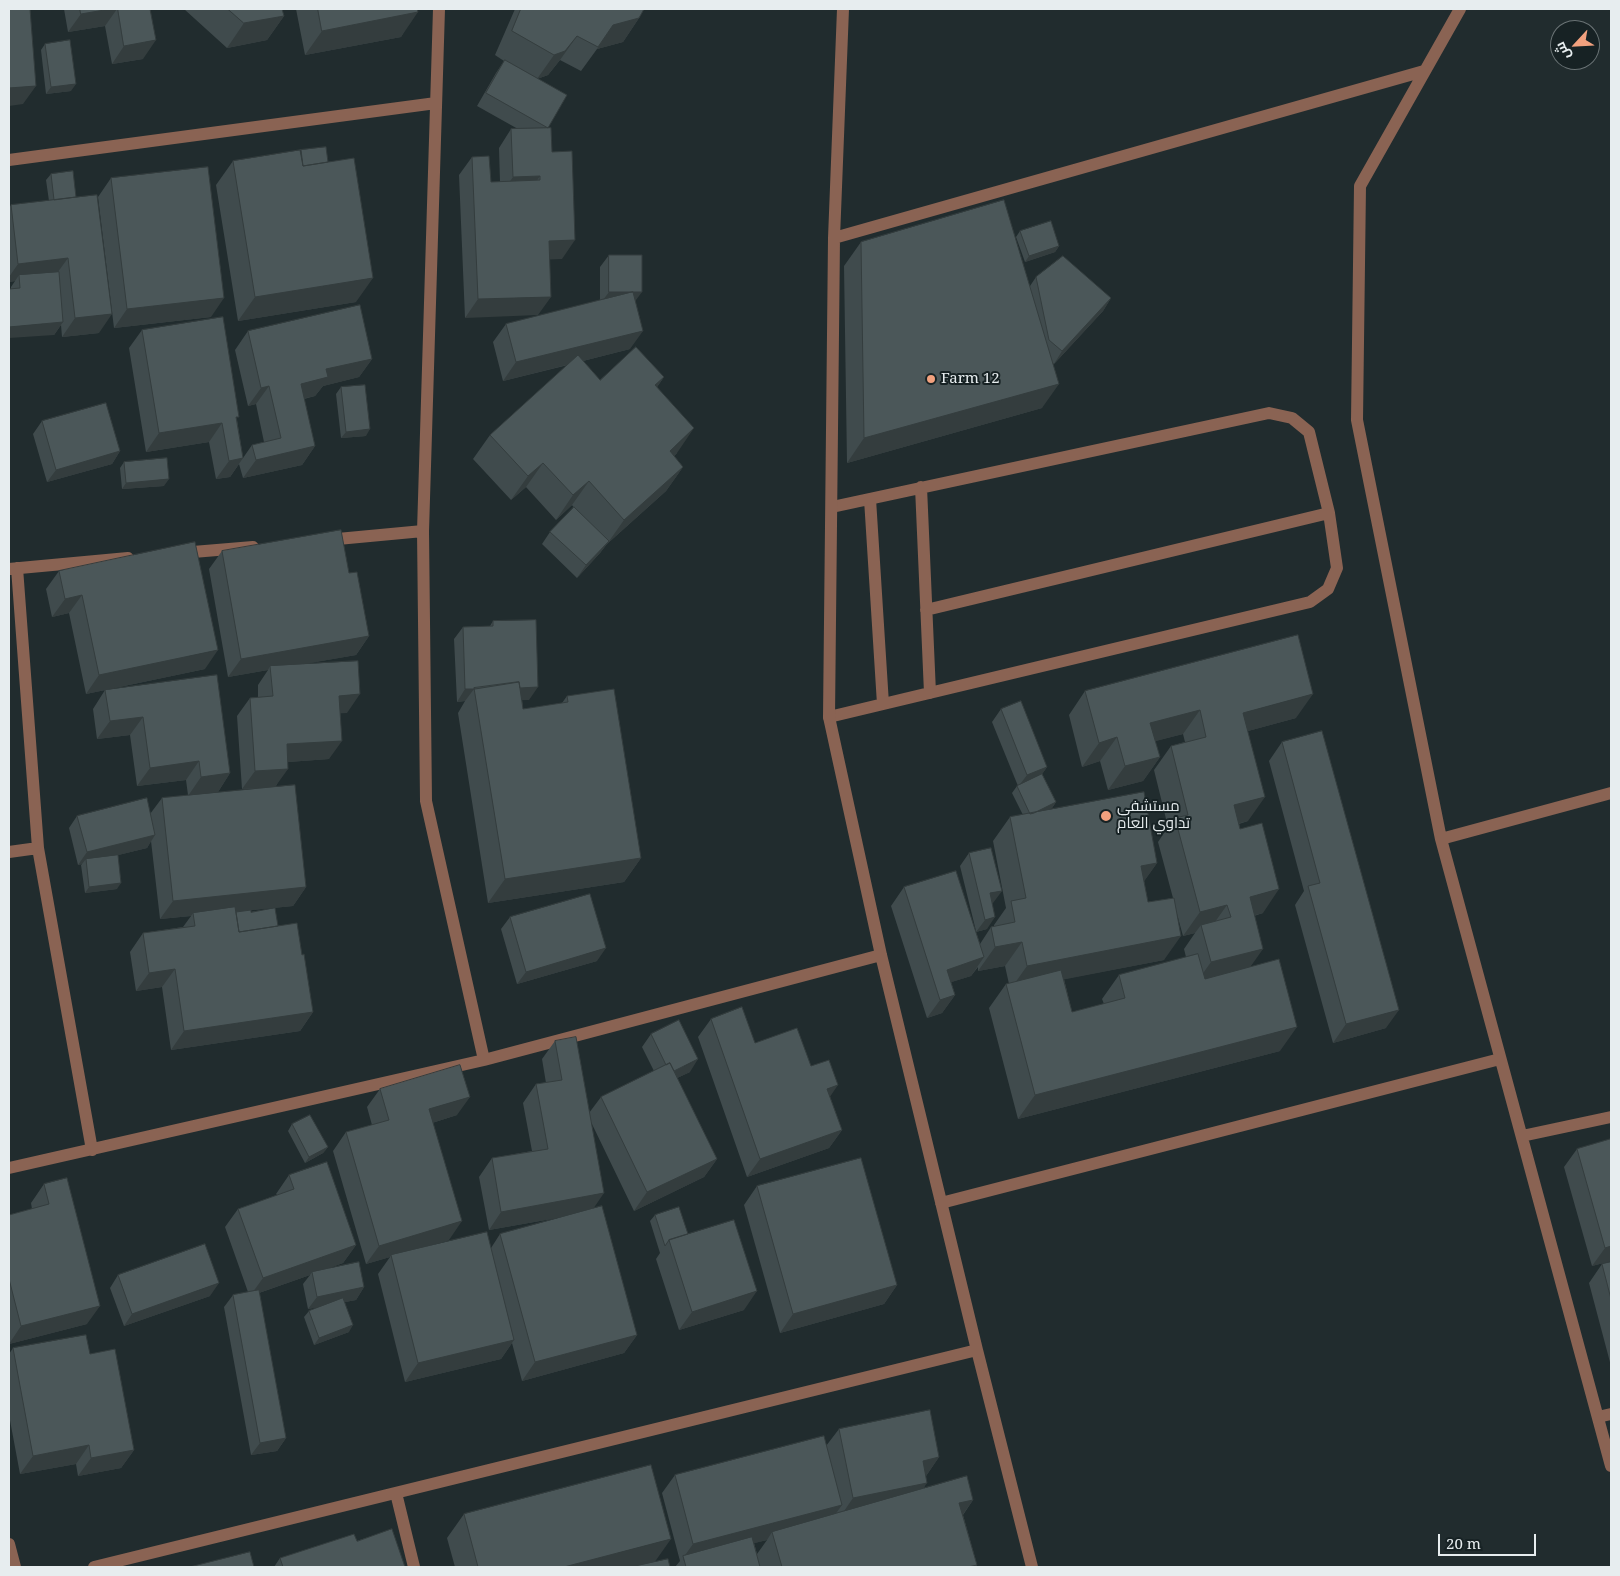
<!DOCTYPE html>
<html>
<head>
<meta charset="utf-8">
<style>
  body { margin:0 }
  #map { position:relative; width:1620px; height:1576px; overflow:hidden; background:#212c2e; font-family:"Noto Serif",Cairo,serif }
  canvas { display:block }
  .frame { position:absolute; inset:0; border:10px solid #e7edef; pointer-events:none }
  .north { position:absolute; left:1550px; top:20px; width:50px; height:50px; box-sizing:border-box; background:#172224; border:1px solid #6a7375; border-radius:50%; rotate:245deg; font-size:14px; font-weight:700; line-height:20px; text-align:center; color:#e7edef }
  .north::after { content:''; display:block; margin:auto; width:18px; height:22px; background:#f2a17e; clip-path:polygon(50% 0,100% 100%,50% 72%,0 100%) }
  .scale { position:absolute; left:1438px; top:1534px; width:98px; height:22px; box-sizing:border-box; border:2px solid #e7edef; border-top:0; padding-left:6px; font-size:15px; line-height:18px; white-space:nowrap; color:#e7edef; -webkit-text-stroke:4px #172224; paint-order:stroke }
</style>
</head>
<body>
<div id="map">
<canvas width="1620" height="1576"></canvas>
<div class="frame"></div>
<div class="north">ش</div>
<div class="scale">20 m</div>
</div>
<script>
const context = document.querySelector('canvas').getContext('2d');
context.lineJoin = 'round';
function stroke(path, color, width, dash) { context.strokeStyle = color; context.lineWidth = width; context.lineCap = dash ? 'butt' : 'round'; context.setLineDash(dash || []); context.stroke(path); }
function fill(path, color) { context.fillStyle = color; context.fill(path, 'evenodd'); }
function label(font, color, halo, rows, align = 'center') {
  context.font = font + ' "Noto Serif",Cairo,serif'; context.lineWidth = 4; context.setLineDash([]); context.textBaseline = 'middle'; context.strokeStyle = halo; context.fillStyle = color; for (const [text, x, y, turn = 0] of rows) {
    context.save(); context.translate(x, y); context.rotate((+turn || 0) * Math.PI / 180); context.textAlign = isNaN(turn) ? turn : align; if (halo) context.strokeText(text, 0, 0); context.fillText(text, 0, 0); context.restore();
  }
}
stroke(new Path2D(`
  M921 487 930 693
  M870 499 883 704
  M926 610 1329 513
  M829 717 1310 602 1328 589 1337 568 1329 513 1309 432 1292 418 1269 413 832 507`), '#8a6353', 12);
stroke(new Path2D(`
  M439 9 423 531 426 801 484 1060
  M843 9 834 238 829 717 881 955 977 1350 1032 1567
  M1460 9 1360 186 1357 420 1441 839 1611 1466
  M9 160 436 103
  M834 238 1424 71
  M327 540 423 531
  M181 553 253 547
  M17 568 38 848 92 1150
  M9 569 128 558
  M1441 839 1611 793
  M9 852 38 848
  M1522 1136 1611 1117
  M9 1168 484 1060 881 955
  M941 1203 1500 1059
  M1598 1417 1611 1414
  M396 1493 414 1567
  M9 1544 15 1567
  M94 1567 977 1350`), '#8a6353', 12);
fill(new Path2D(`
  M64 9H150L143 59 112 64 105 26 68 32Z
  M184 9H282L284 16 267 40 227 48Z
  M296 9H417L401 37 305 55Z
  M515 9H644L639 18 623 42 597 49 581 71 560 60 548 75 537 79 548 128 552 152 562 259H549L465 318 459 175 472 157 491 182H500L499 148 511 129H518L477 106 496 73 504 61 495 55Z
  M45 44 71 91 46 94 41 50Z
  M233 161 328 162 356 302 238 321 216 185Z
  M51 174 76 197 99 333 62 337 61 325 54 335 11 289V287L15 281 9 282V208L11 205 49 201 46 180Z
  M111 178 211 317 114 328 98 197Z
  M1020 231 1059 246 1055 252 1025 262 1016 237Z
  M861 242 1030 286 1036 277 1111 298 1103 311 1054 364 1052 363 1042 408 847 463 844 266Z
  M609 255 635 301 630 349 583 361 600 380 664 377 657 387 677 453 674 456 683 467 666 491 607 544 600 553 577 578 542 544 550 532 574 508 572 505 556 520 526 487 511 500 473 459 490 435 568 365 503 381 493 342 506 324 600 300V267Z
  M142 330 237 420 243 458 252 445 264 442 256 404 248 406 235 350 248 331 372 359 359 377 323 386 315 396 304 399 315 446 302 465 243 478 239 464 230 477 216 479 209 442 146 452 129 348Z
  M341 387 366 436 341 438 336 394Z
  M42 421 120 451 112 464 47 482 33 434Z
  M124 462 164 486 122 489 120 468Z
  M222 551 349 573 369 636 356 655 303 664 347 713H340L329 759 288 762 276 786 306 887 293 906 251 910V912L278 926 302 955 313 1012 300 1031 171 1050 162 987 136 991 130 952 143 933 183 927 191 916 160 919 151 841 147 848 118 855 117 889 85 893 81 865 82 864 78 865 69 828 77 816 150 814 162 798 188 795 186 780 137 786 130 735 97 739 93 709 105 690 230 773 218 792 192 795 255 789H242L237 716 250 698 258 697V685L268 670 228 677 209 569Z
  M59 571 205 669 86 694 69 613 52 617 46 589Z
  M493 621 529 700H522L523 709 562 703 567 696 641 858 624 882 488 903 458 713 465 701 457 702 454 639 463 627 490 626Z
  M1085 691 1296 718 1248 731V821L1239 824 1263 913 1254 916 1250 967 1280 1051 1018 1119 989 1008 1006 984H1009L1005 966 978 971V967L971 976 951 982 955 995 942 1013 927 1018 891 906 904 887 976 931 960 866 969 853 993 903H992L987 929 976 932 980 944 991 927 994 926V925L1006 908 993 841 1010 817 1023 815 1012 793 1017 786H1018L992 722 1001 709 1047 767 1042 774 1056 802 1052 808 1048 810 1157 863 1144 881 1148 902 1173 898 1158 842 1168 827 1154 770 1171 746 1185 742 1183 734 1155 741 1160 757 1143 781 1108 790 1100 761 1082 767 1069 715ZM1177 914 1183 936 1195 933 1184 949 1186 957 1119 975 1102 999 1104 1004 1072 1012 1064 979 1164 960Z
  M1282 742 1386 1028 1333 1043 1295 905 1304 891 1269 761Z
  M510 917 597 961 517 984 501 929Z
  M711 1019 755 1043 811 1066 830 1097 842 1130 829 1148 747 1177 698 1037Z
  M651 1034 690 1072 677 1078 717 1159 704 1177 634 1211 591 1122 593 1209 637 1335 624 1353 522 1381 512 1343 501 1359 405 1382 378 1274 390 1257 366 1264 333 1151 346 1132 372 1125 367 1107 380 1089 457 1115 432 1123 449 1240 420 1249 491 1248 500 1234 568 1216 489 1230 479 1177 492 1158 532 1151 523 1103 536 1084 546 1083 542 1059 555 1041 589 1113 601 1097 654 1071 642 1047Z
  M292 1124 328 1147 323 1153 305 1163 288 1131Z
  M1611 1139V1261L1592 1266 1564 1167 1577 1149Z
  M289 1175 356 1245 343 1263 329 1268 364 1287 356 1300 345 1302 349 1332 314 1345 304 1317 309 1311 318 1307 308 1309 303 1284 310 1275 259 1293 286 1438 277 1451 251 1455 224 1307 233 1295 248 1292 225 1227 238 1209 277 1195 276 1194Z
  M44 1184 87 1324 9 1344V1215L32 1209 31 1203Z
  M757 1186 897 1285 884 1304 780 1333 744 1205Z
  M655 1215 688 1234 744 1310 679 1330 656 1259 660 1253 650 1221Z
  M1611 1262V1366L1589 1283 1602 1264Z
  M118 1275 210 1296 124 1326 110 1288Z
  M13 1348 90 1354 134 1450 121 1468 78 1476 76 1464 20 1474 9 1415V1354Z
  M839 1429 939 1457 926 1476 924 1489 973 1500 963 1515 977 1565 975 1567H675L680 1561 662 1493 675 1475 826 1446ZM767 1540 757 1554 754 1543Z
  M464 1514 655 1562 670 1567H455L447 1538Z
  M357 1541 405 1567H274L280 1558Z`), '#404b4d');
fill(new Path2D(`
  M110 9H117L105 26 68 32 81 14Z
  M418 12 401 37 305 55 322 31Z
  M284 16 267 40 227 48 244 23Z
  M639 18 623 42 597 49 613 25Z
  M577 36 560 60 548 75 537 79 554 55Z
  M156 40 143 59 112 64 124 46Z
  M76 84 71 91 46 94 51 87Z
  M36 86 23 104 9 106V88Z
  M540 176 527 195 500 196 513 177Z
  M575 240 562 259 536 260 549 241Z
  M1059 246 1055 252 1025 262 1029 256Z
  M68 258 55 276 19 275 15 281 9 282V277L18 264Z
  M373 278 356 302 238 321 255 297Z
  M609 292H642L633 304H600Z
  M551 297 538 315 465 318 478 299Z
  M224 298 211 317 114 328 127 309Z
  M1111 298 1103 311 1054 364 1062 351Z
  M112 314 99 333 62 337 75 318Z
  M63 322 54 335 9 338V327Z
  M643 331 630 349 503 381 516 362Z
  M372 359 359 377 323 386 315 396 288 402 301 384 326 369Z
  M664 377 647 401 655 385Z
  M1059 384 1042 408 847 463 864 438Z
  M269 386 256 404 248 406 261 388Z
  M222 423 209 442 146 452 159 433Z
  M694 428 677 453 653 475 670 451Z
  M370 429 366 436 341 438 346 432Z
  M315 446 302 465 243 478 256 460Z
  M120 451 112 464 47 482 56 470Z
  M243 458 230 477 216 479 229 461Z
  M543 463 526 487 511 500 528 476Z
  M683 467 666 491 607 544 624 520Z
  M169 479 164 486 122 489 126 483Z
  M589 481 572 505 556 520 573 495Z
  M609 541 600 553 577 578 586 565Z
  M82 595 69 613 52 617 65 599Z
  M369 636 356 655 271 670 270 666 268 670 228 677 241 659Z
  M218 650 205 669 86 694 99 675Z
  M538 687 529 700 476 701 475 689Z
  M465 689H474L465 701 457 702Z
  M360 694 347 713 326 714 339 696Z
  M1313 694 1296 718 1226 737 1243 713Z
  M1200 710 1183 734 1133 747 1150 723Z
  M143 717 130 735 97 739 110 721Z
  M1117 737 1100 761 1082 767 1099 743Z
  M342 741 329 759 274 763 287 744Z
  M1160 757 1143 781 1108 790 1125 766Z
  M199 761 186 780 137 786 150 768Z
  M1047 767 1038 780 1018 787 1027 775Z
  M288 769 275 787 242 789 255 771Z
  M230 773 218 792 188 796 201 777Z
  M1265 797 1248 821 1217 829 1234 805Z
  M1056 802 1052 808 1026 821 1030 815Z
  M155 835 147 848 86 863V859L82 864 78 865 87 852Z
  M641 858 624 882 488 903 505 879Z
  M1157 863 1140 887 1141 866Z
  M121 883 117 889 85 893 89 887Z
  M306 887 293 906 194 916 193 913 191 916 160 919 173 901Z
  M1279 889 1263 913 1233 921 1250 897Z
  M1002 891 993 903 981 906 990 893Z
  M1227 905 1210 929 1201 925 1195 933 1183 936 1200 912Z
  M995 917 987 929 976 932 985 920Z
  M1181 936 1164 960 1010 990 1027 966Z
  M1022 942 1005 966 978 971 995 947Z
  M606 948 597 961 517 984 526 972Z
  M1263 949 1246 973 1194 986 1211 962Z
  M984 957 971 976 936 987 947 970Z
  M175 969 162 987 136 991 149 973Z
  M955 995 942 1013 927 1018 940 1000Z
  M1399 1010 1386 1028 1333 1043 1346 1024Z
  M313 1012 300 1031 171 1050 184 1031Z
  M1297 1027 1280 1051 1018 1119 1035 1095Z
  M698 1059 690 1072 662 1085 671 1073Z
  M838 1085 825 1104 827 1089Z
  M470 1097 457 1115 416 1128 429 1109Z
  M842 1130 829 1148 747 1177 760 1159Z
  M328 1147 323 1153 305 1163 309 1157Z
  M717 1159 704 1177 634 1211 647 1192Z
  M604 1193 591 1212 489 1230 501 1212Z
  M462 1221 449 1240 392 1257 391 1255 390 1257 366 1264 379 1246Z
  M356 1245 343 1263 313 1274 312 1272 310 1275 250 1296 263 1278Z
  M1611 1246V1261L1592 1266 1605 1248Z
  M219 1283 210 1296 124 1326 132 1314Z
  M897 1285 884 1304 780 1333 793 1314Z
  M364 1287 356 1300 308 1309 317 1297Z
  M757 1291 744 1310 679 1330 692 1312Z
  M100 1306 87 1324 9 1344 21 1326Z
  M353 1325 349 1332 314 1345 319 1338Z
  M637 1335 624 1353 522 1381 535 1362Z
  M514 1340 501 1359 405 1382 418 1363Z
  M286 1438 277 1451 251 1455 260 1443Z
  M89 1445 76 1464 20 1474 33 1456Z
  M134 1450 121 1468 78 1476 91 1458Z
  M939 1457 926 1476 910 1479 923 1461Z
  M927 1483 914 1502 840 1517 853 1498Z
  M973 1500 956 1524 959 1503Z
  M842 1505 829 1523 772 1532 767 1540 684 1561 683 1558 693 1544Z
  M671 1539 654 1563 637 1567H564Z`), '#343d3e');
const building = new Path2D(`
  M9 9H30L36 86 9 88Z
  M80 9H110L81 14Z
  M118 9H150L156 40 124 46Z
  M228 9H282L284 16 244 23Z
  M318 9H417L418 12 322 31Z
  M521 9H644L639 18 613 25 598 47 577 36 565 51 554 55 512 31Z
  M70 40 76 84 51 87 45 44Z
  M505 60 567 95 548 128 486 93Z
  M551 128 552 152 572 151 575 240 549 241 551 297 478 299 472 157 489 156 491 182 540 180V176L513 177 511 129Z
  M326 147 328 162 303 166 300 150Z
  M301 150 303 166 354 158 373 278 255 297 233 161Z
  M208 167 224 298 127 309 111 178Z
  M73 171 76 197 54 200 51 174Z
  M97 195 112 314 75 318 68 258 18 264 11 205Z
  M1004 200 1059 384 864 438 861 242Z
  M1051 221 1059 246 1029 256 1020 231Z
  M609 255H642V292H609Z
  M1063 256 1111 298 1062 351 1049 340 1036 277Z
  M59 272 63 322 9 327V289L20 288 19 275Z
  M633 292 643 331 516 362 506 324Z
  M360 305 372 359 326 369 328 377 301 384 315 446 256 460 252 445 281 438 269 386 261 388 248 331Z
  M223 317 239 417H236L243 458 229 461 222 423 159 433 142 330Z
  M636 347 664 377 655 385 694 428 670 451 683 467 624 520 589 481 573 495 543 463 528 476 490 435 578 355 600 380Z
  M365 385 370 429 346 432 341 387Z
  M106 403 120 451 56 470 42 421Z
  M167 458 169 479 126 483 124 462Z
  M574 507 609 541 586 565 550 532Z
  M341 530 349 573 357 572 369 636 241 659 222 551Z
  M195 542 218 650 99 675 82 595 65 599 59 571Z
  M536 620 538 687 520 688 519 682 475 689H465L463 627 493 626V621Z
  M1298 635 1313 694 1243 713 1265 797 1234 805 1240 829 1262 823 1279 889 1250 897 1263 949 1211 962 1201 925 1231 917 1227 905 1200 912 1175 818 1188 815 1171 746 1206 737 1200 710 1150 723 1160 757 1125 766 1117 737 1099 743 1085 691Z
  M358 661 360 694 339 696 342 741 287 744 288 769 255 771 250 698 273 696 270 666Z
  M217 675 230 773 201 777 199 761 150 768 143 717 110 721 105 690Z
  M519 682 523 709 568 702 567 696 614 689 641 858 505 879 474 688Z
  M1021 701 1047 767 1027 775 1001 709Z
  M1322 731 1399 1010 1346 1024 1308 886 1320 883 1282 742Z
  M1042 774 1056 802 1034 813 1030 814 1017 786Z
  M295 785 306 887 173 901 162 798Z
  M1144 792 1157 863 1141 866 1148 902 1174 898 1181 936 1027 966 1022 942 995 947 991 927 1015 922 1011 901 1026 898 1010 817Z
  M147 798 155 835 87 852 77 816Z
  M991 848 1002 891 990 893 995 917 985 920 969 853Z
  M118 855 121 883 89 887 86 859Z
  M956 871 984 957 947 970 955 995 940 1000 904 887Z
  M590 894 606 948 526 972 510 917Z
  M235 907 239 932 297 923 302 955 304 954 313 1012 184 1031 175 969 149 973 143 933 195 926 193 913Z
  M275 908 278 926 239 932 236 912 251 910V912Z
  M1198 954 1205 979 1279 959 1297 1027 1035 1095 1006 984 1061 970 1072 1012 1125 998 1119 975Z
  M742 1007 755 1043 797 1028 811 1066 829 1060 838 1085 827 1089 842 1130 760 1159 711 1019Z
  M679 1020 698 1059 674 1071 670 1063 666 1065 651 1034Z
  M576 1037 604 1193 501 1212 492 1158 548 1149 536 1084 562 1080 555 1041Z
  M670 1063 717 1159 647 1192 601 1097Z
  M460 1065 470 1097 429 1109 462 1221 379 1246 346 1132 389 1120 380 1089Z
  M310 1115 328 1147 309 1157 292 1124Z
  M1611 1139V1246L1605 1248 1577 1149Z
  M861 1158 897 1285 793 1314 757 1186Z
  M327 1162 356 1245 263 1278 238 1209 294 1189 289 1175Z
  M67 1178 100 1306 21 1326 9 1279V1215L49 1204 44 1184Z
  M602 1206 637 1335 535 1362 500 1234Z
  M679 1207 688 1234 669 1240 665 1246 655 1215Z
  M734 1220 757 1291 692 1312 669 1240Z
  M487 1232 514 1340 418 1363 391 1255Z
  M205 1244 219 1283 132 1314 118 1275Z
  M359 1262 364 1287 317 1297 312 1272Z
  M1611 1262V1299L1602 1264Z
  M259 1290 286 1438 260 1443 233 1295Z
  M343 1298 353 1325 319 1338 309 1311Z
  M86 1335 90 1354 115 1349 134 1450 91 1458 89 1445 33 1456 13 1348Z
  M930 1410 939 1457 923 1461 927 1483 853 1498 839 1429Z
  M824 1436 842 1505 693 1544 675 1475Z
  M651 1465 671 1539 564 1567H478L464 1514Z
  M967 1476 973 1500 959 1503 977 1565 968 1567H782L772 1532Z
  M392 1529 405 1567H283L280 1558 354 1534 357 1541Z
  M752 1537 760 1567H686L683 1556Z
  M250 1552 254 1567H190Z
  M668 1559 670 1567H631Z`);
fill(building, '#4b5759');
stroke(building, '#343d3e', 1);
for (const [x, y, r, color] of [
  [931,379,5,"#f2a17e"],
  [1106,816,6,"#f2a17e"]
]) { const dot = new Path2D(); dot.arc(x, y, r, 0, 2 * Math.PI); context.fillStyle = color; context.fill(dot); stroke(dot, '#172224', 2); }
label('15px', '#e7edef', '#172224', [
  ["Farm 12",941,379],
  ["مستشفى",1117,807],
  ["تداوي العام",1117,824]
], 'left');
</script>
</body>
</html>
